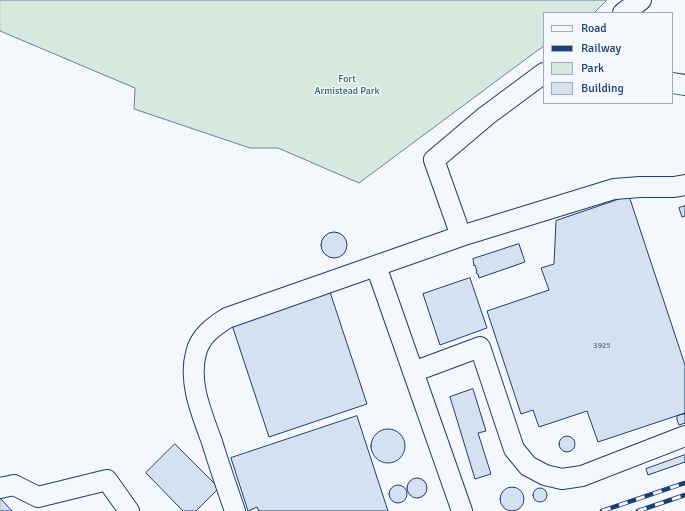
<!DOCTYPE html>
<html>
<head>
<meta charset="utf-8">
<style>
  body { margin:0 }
  #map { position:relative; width:685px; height:511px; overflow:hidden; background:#f4f7fb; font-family:Signika,sans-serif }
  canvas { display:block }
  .legend { position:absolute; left:543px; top:12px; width:130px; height:92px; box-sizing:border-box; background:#f4f7fb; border:1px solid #9eadc5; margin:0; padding:5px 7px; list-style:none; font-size:12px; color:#1d3f73 }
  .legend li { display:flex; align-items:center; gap:8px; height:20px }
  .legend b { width:20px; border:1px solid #9eadc5 }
</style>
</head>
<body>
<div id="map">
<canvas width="685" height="511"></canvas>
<ul class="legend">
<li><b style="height:5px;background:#f4f7fb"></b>Road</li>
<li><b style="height:5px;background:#1d3f73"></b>Railway</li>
<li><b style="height:11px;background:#d7e8df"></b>Park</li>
<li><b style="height:11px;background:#d5e0f0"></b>Building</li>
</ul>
</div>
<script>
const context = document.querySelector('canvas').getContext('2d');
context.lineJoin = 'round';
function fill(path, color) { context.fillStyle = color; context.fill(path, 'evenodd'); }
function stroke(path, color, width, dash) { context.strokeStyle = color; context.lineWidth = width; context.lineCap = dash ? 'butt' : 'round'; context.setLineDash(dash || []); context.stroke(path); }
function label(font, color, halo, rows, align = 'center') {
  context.font = font + ' Signika,sans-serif'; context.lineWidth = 3; context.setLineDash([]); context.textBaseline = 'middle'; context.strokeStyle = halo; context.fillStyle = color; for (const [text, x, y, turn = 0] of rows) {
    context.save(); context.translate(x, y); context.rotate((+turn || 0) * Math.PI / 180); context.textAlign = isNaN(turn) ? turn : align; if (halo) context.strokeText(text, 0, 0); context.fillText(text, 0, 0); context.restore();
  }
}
const green = new Path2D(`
  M0 0H607L594 13H544V46L534 53 359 183 278 148H250L134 109 135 88 0 31Z`);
fill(green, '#d7e8df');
stroke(green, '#687fa3', 1);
const building = new Path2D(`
  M629 196 685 365V413L598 442 587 411 539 427 533 410 521 414 487 311 549 290 541 268 554 264 556 221Z
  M685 206V216L682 217 679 208Z
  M321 245a13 13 0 1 1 26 0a13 13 0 1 1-26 0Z
  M519 244 525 262 479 278 478 274H477L476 272H477L475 265 474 266 473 259Z
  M470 278 487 328 440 345 423 294Z
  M330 292 367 404 269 437 232 325Z
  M473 389 486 431 478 433 491 474 475 479 450 397Z
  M685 414V423L679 425 677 420V416Z
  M357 416 388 511H259L257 507 248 511 231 458Z
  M371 446a17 17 0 1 1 34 0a17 17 0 1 1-34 0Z
  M559 444a8 8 0 1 1 16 0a8 8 0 1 1-16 0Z
  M175 444 219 488 196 511H183L146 473Z
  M685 455V462L648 475 646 469Z
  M407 488a10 10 0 1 1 20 0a10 10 0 1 1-20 0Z
  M389 494a9 9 0 1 1 18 0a9 9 0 1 1-18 0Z
  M500 499a12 12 0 1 1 24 0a12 12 0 1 1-24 0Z
  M533 495a7 7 0 1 1 14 0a7 7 0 1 1-14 0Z
  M0 498 12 511H0Z`);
fill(building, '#d5e0f0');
stroke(building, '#1d3f73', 1);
const minor = new Path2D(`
  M623 13 641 0
  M544 73 486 116 434 160 461 236 614 189 640 187H674L685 185
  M672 83 685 85
  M376 266 462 511
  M413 372 480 347 514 449 528 466 545 475 562 479 582 476 685 436
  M0 488 14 485 38 497 107 480 129 511
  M235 511C227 488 219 465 212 442 202 414 188 383 196 353 200 336 213 327 227 318L461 236`);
stroke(minor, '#1d3f73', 22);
stroke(minor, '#f4f7fb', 20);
const rail = new Path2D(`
  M602 511 685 483
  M638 511 685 495`);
stroke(rail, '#1d3f73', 4.5);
stroke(rail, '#f4f7fb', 3, [9]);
label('8px', '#4b6792', null, [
  ["3925",602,346]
]);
label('10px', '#2c6c60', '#f4f7fb', [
  ["Fort",347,79],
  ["Armistead Park",347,91]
]);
</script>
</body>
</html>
